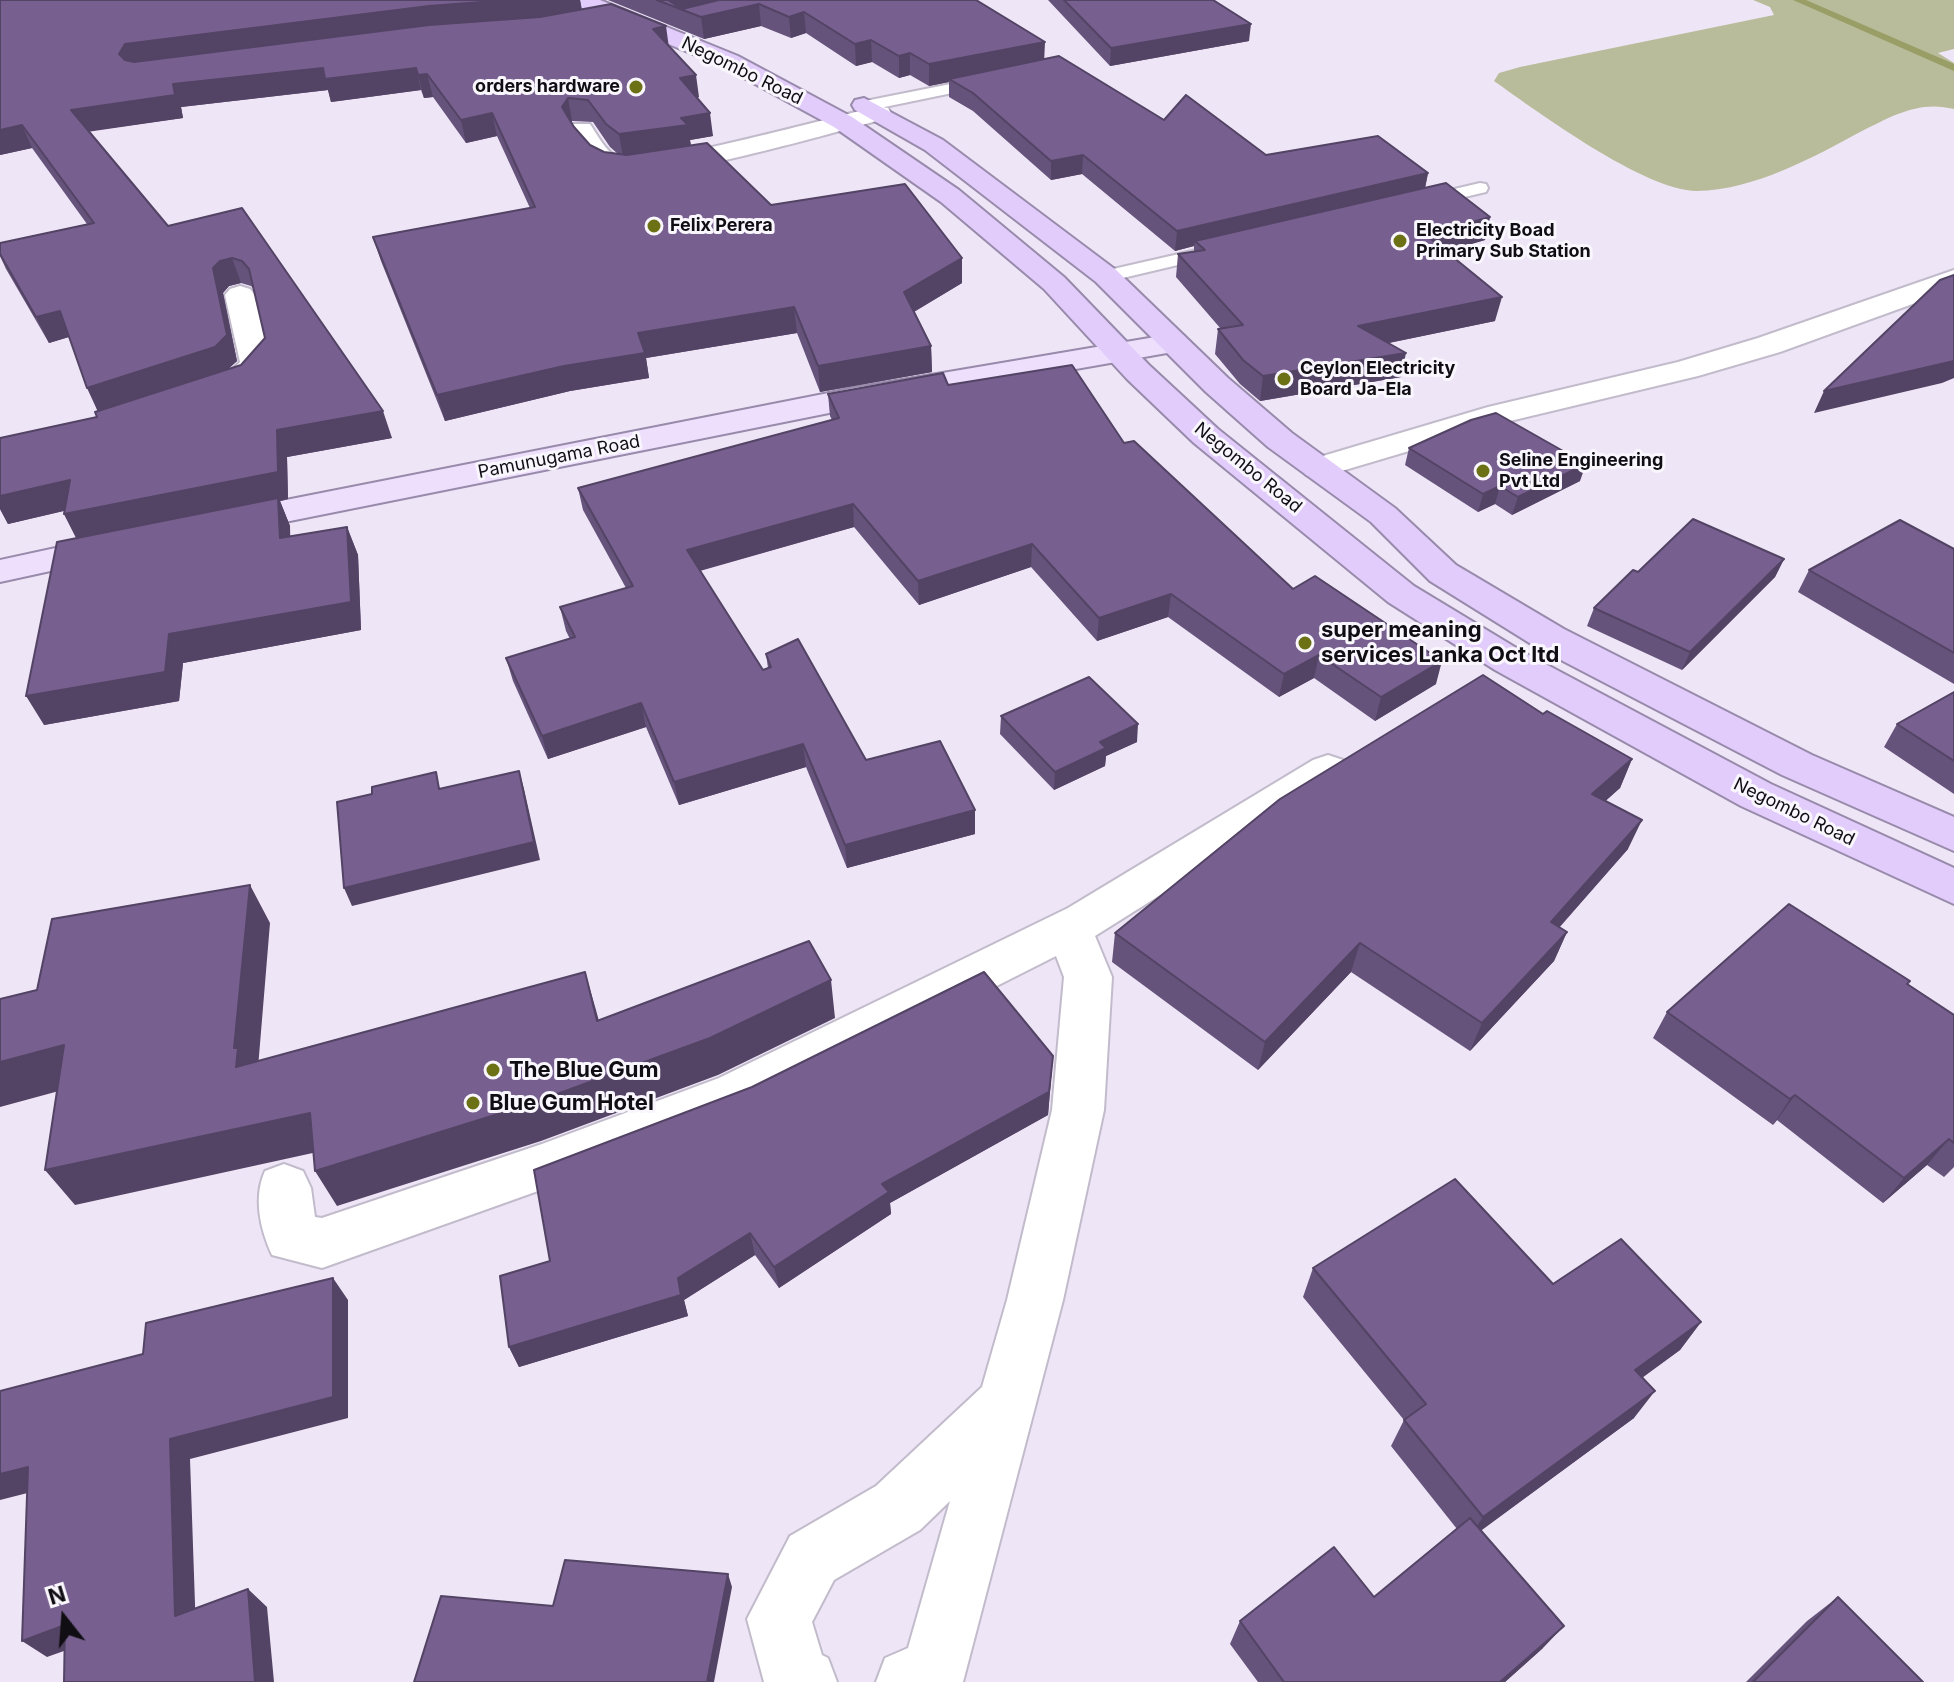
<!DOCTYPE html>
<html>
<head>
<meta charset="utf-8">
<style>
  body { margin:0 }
  #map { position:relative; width:1954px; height:1682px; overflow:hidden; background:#eee6f7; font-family:Inter,sans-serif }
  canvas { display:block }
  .north { position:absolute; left:24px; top:1578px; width:80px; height:80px; -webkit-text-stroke:6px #f9f6fd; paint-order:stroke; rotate:343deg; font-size:22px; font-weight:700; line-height:32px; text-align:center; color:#100e13 }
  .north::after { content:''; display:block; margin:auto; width:28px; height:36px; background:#100e13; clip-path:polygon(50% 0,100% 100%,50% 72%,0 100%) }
</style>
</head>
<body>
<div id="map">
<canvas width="1954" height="1682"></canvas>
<div class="north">N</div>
</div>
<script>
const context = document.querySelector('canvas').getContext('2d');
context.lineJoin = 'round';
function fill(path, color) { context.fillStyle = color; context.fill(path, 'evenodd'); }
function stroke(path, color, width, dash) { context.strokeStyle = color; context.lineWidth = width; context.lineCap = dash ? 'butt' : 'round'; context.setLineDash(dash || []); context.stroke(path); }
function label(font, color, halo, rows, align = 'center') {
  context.font = font + ' Inter,sans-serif'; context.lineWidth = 6; context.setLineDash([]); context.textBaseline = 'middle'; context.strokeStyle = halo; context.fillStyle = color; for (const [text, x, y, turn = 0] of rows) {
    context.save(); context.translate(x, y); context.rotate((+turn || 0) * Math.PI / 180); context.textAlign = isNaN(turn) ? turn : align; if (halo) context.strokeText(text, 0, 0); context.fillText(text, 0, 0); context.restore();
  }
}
fill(new Path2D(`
  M1753 0H1954V49L1938 53 1954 63V109C1919 100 1892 116 1862 131 1812 158 1754 190 1697 191 1645 191 1538 112 1494 81L1499 73 1520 67 1774 15 1770 7Z`), '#b8bc9a');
fill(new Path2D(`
  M1793 0H1806L1954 64V71Z`), '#999e66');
const lane = new Path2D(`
  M986 77 991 79V85L865 111 857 106 865 101Z
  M1480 183 1486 184 1488 188 1486 192 1422 207 1413 202 1416 198Z
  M1214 246 1223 251 1220 255 1106 282 1097 276 1100 272Z`);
const street = new Path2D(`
  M879 106 888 108 891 113 888 118C838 131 648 187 609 173 591 167 577 146 569 129L572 124H590C598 136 607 154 622 160 645 168 842 115 879 106Z
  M1954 270V289L1780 352 1698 376 1510 421 1318 478 1306 475 1301 468 1306 461 1488 407 1678 362 1758 338Z
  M240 286 250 289 255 295 272 364C257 386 233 402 206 396L201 389 206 382 227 375 240 362 225 295 230 289Z
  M1328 755 1343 760 1349 770 1343 780 1095 936 1112 977 1104 1110 1063 1300 963 1682H876L885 1658 908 1648 950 1501 920 1530 834 1580 812 1622 822 1655 828 1658 837 1682H764L747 1619 790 1536 876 1486 982 1387 1007 1300 1052 1110 1064 977 1056 956 755 1108 566 1181 322 1268 272 1255C260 1229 253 1197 265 1171L284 1164 303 1171 311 1188 315 1217 322 1218 542 1144 719 1078 1068 908 1313 760Z`);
const primary = new Path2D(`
  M1173 334 1184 336 1188 343 1184 350 854 408 225 534 212 531 207 523 212 515 225 512 854 388Z
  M111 536 124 539 129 547 124 555 0 582V560Z`);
const highway = new Path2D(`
  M570 0H600L738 56 852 117 959 190 1064 277 1149 365 1218 429 1414 586 1523 652 1771 784 1954 868V904L1741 806 1495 670 1388 602 1194 443 1127 379 1044 289 941 202 834 127 722 66 573 5Z
  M864 98 943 140 1116 270 1228 378 1292 433 1395 508 1456 565 1564 629 1812 755 1954 817V851L1782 775 1536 647 1430 581 1371 522 1268 447 1206 392 1096 282 925 150 855 110 852 105 855 100Z`);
stroke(lane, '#c2bbcb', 4);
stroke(street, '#c2bbcb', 4);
stroke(primary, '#988aaa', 4);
stroke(highway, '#988aaa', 4);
fill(lane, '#fff');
fill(street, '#fff');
fill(primary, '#eee0fd');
fill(highway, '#e2ccfb');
fill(new Path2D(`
  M0 0H580L582 10 669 47 699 97 697 98 713 136 690 140 691 145 771 205 962 283 914 312 931 346 932 372 820 392 797 333 646 358 649 378 570 391 445 421 381 261 373 237 530 208 497 136 466 143 433 97 424 98 421 90 331 102 328 90 181 107 183 118 89 131 168 226 242 208 392 438 287 457 288 499 280 501 290 526V537L347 527 358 555 361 630 183 663 179 701 44 725 76 538 64 514V511L8 524 0 509V438L97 417 98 412 69 337 49 343 6 269 0 256V243L87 224 32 148 0 155ZM572 121 593 122 610 147 618 154 604 152 590 145 574 127 571 123ZM241 283 251 286 254 289 265 338 241 365 228 369 237 361 223 293 229 286Z
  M608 0H976L1044 59 1164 120 1266 155 1428 173 1425 188 1490 217 1485 240 1446 251 1495 321 1389 343 1401 377 1260 401 1240 384 1215 354 1218 329H1221L1176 277 1178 254 1194 251V246L1175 251 1082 174 1051 180 973 111 949 97V82L929 86 910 75 899 78 872 62 856 66 806 33 791 38 761 26 704 39Z
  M1048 0H1213L1249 41 1110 66Z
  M948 385 1124 443 1293 589 1436 684 1375 721 1314 678 1279 697 1168 617 1097 641 1031 567 919 605 854 527 700 571 763 670 768 668 766 654 866 760 975 834 847 868 806 767 679 805 646 727 548 759 513 681 506 658 570 639 566 631 560 607 626 588 583 510 578 488 832 420 830 416 828 394Z
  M1409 448 1580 481 1512 515 1495 504 1478 512 1405 465Z
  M1954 549V684L1798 592 1809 570Z
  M1784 559 1775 577 1682 670 1587 626 1594 608 1638 572Z
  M1954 692V794L1884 747 1897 724Z
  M1543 714 1632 759 1620 788 1605 801 1628 849 1559 928 1567 932 1554 961 1470 1051 1351 972 1258 1070 1112 962 1115 933Z
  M1001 716 1137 742 1106 756 1105 766 1054 790 1000 734Z
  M1908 984 1954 1015V1167L1944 1177 1927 1165 1883 1203 1777 1120 1773 1125 1653 1038 1667 1012Z
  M1053 1056 1048 1115 890 1203 891 1214 779 1288 755 1255 684 1300 688 1316 519 1367 509 1347 550 1261Z
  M1313 1268 1553 1284 1701 1322 1680 1350 1642 1378 1634 1418 1481 1530 1543 1648 1505 1682H1258L1230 1644 1240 1621 1374 1597 1457 1529 1391 1446 1404 1420 1303 1297Z
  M1838 1597 1923 1682H1746L1807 1621Z`), '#66537b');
fill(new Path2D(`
  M508 0H580L582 12 128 76 119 54 125 44 429 6Z
  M667 0H728L683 10Z
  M759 4 761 26 704 39 701 17Z
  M804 12 806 33 791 38 789 17Z
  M1251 24 1249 41 1110 66 1111 48Z
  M666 26 669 48 653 29Z
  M871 40 872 62 856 66 855 44Z
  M1045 42 1044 64 949 79V82L929 86V64Z
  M910 53V75L899 78V56Z
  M323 68H416L421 90 331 102 328 90 181 107 183 118 80 133 71 110 173 84Z
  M427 74 433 97 424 98 418 75Z
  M696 75 699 97 684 100 680 78Z
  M568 98 572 121 566 130 562 107Z
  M492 113 497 136 466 143 461 120Z
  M710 113 713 136 690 140 691 148 623 157 619 134 681 118Z
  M22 125 32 148 0 155V130Z
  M1083 155 1082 174 1051 180V161Z
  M1428 173 1424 193 1195 241 1194 246 1175 251 1177 231Z
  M1490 217 1485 240 1421 259 1426 235Z
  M232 258 241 283 229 286 223 293 237 361 225 372 99 414 87 388 220 261Z
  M962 258V283L905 317 904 292Z
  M1502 297 1495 321 1354 350 1358 326Z
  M794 307 797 333 646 358 649 378 570 391 445 421 437 395 638 333Z
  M60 311 72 336 49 343 36 317Z
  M931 346 932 372 820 392 818 366Z
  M1406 353 1401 377 1260 401 1263 376Z
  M1954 361V378L1942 383 1814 413 1824 391Z
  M383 411 392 438 287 457 288 499 280 501 290 526 291 567 280 538 78 541 64 514 277 430Z
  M1586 464 1580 481 1512 515 1518 497Z
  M70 480 84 506 8 524 0 509V496Z
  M1500 486 1495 504 1478 512 1483 494Z
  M853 504 854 527 691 573 687 550Z
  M347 527 358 555 361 630 183 663 179 701 44 725 26 696 169 634Z
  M1032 544 1031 567 919 605 918 581Z
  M1784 559 1775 577 1682 670 1690 652Z
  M1171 594 1168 617 1097 641 1099 618Z
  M1319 655 1314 678 1279 697 1284 674Z
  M1442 661 1436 684 1375 721 1381 697Z
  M641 703 646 727 548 759 542 736Z
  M1138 724 1137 742 1106 756 1105 766 1054 790 1055 772 1100 742Z
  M803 744 806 767 679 805 674 782Z
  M1632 759 1620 788 1580 824 1592 794Z
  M519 771 524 789 540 860 352 906 344 888Z
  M975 810V834L847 868 845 845Z
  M1642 820 1628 849 1538 951 1551 922Z
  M250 885 270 923 257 1080 236 1067 234 1048Z
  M1567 932 1554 961 1470 1051 1482 1023Z
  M1360 943 1351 972 1258 1070 1265 1042Z
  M585 972 596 1010 609 1058 597 1021Z
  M831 980 835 1018 718 1075 541 1141 337 1206 315 1171Z
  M64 1045 92 1082 0 1107V1062Z
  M1053 1056 1048 1115 890 1203 891 1214 779 1288 774 1267 882 1184Z
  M1795 1095 1777 1120 1773 1125 1790 1099Z
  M310 1113 331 1149 75 1205 45 1170Z
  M1949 1139 1927 1165 1883 1203 1904 1178Z
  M750 1233 755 1255 684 1300 688 1316 519 1367 509 1347 678 1278Z
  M333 1278 348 1300V1418L190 1459 196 1633 175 1616 170 1439Z
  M1701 1322 1680 1350 1615 1397 1635 1370Z
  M1655 1391 1634 1418 1467 1541 1483 1517Z
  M28 1467 51 1487 0 1500V1474Z
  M728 1574 732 1587 714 1682H707Z
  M248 1589 267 1607 274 1682H255Z
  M65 1625 89 1642 47 1657 22 1641Z
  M1564 1626 1543 1648 1505 1682H1500Z`), '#534364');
const building = new Path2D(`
  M0 0H508L429 6 125 44 119 54 125 60 134 62 429 25 540 17 611 4 666 26 653 29 696 75 680 78 710 113 681 118 688 125 619 134 606 124 588 100 568 98 562 107 574 127 590 145 604 152 627 155 707 143 771 205 905 184 962 258 904 292 931 346 818 366 794 307 638 333 645 353 564 366 437 395 373 237 535 207 492 113 461 120 427 74 418 75 416 68 325 79 323 68 173 84 175 95 71 110 168 226 242 208 383 411 277 430 278 472 64 514 70 480 0 496V438L97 417 95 412 241 365 265 338 249 269 242 261 232 258 220 261 213 268 227 335 215 347 87 388 60 311 36 317 0 254V243L94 223 22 125 0 130Z
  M657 0H668L682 9 719 0H976L1045 42 929 64 910 53 899 56 871 40 855 44 804 12 789 17 759 4 701 17Z
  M1064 0H1213L1251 24 1111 48Z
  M1059 56 1164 120 1186 95 1266 155 1378 136 1428 173 1177 231 1083 155 1051 161 973 93 949 79Z
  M1446 183 1490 217 1426 235 1502 297 1358 326 1406 353 1263 376 1243 360 1218 329 1243 325 1178 254 1205 250 1195 241Z
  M1954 275V361L1824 391 1940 280Z
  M1072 365 1124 443 1134 441 1293 589 1315 576 1442 661 1381 697 1319 655 1284 674 1171 594 1099 618 1032 544 918 581 853 504 687 550 763 670 771 667 766 654 798 639 866 760 940 741 975 810 845 845 803 744 674 782 641 703 542 736 506 658 575 637 560 607 633 586 578 488 839 418 828 394 943 373 948 385Z
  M1496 413 1586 464 1518 497 1500 486 1483 494 1409 448 1471 420Z
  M278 498 280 538 347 527 351 602 169 634 165 672 26 696 57 542Z
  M1693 519 1784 559 1690 652 1594 608 1633 570 1638 572Z
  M1900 520 1954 549V653L1809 570Z
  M1483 675 1543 714 1547 711 1632 759 1592 794 1642 820 1551 922 1567 932 1482 1023 1360 943 1265 1042 1115 933 1280 799Z
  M1089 677 1138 724 1100 742 1106 748 1055 772 1001 716Z
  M1954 692V761L1897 724Z
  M519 771 534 842 344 888 337 802 372 794V787L436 772 439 789Z
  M250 885 234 1048H238L236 1067 585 972 597 1021 809 941 831 980 710 1038 527 1105 315 1171 310 1113 45 1170 64 1045 0 1062V999L37 990 52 919Z
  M1789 904 1910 981 1907 984 1954 1015V1143L1949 1139 1904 1178 1795 1095 1790 1099 1667 1012Z
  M984 972 1053 1056 1049 1092 882 1184 889 1192 774 1267 750 1233 678 1278 681 1295 509 1347 500 1276 550 1261 534 1170 752 1087Z
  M1455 1179 1553 1284 1621 1239 1701 1322 1635 1370 1655 1391 1483 1517 1404 1420 1426 1404 1313 1268Z
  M333 1278V1397L170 1439 175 1616 248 1589 255 1682H64L65 1625 22 1641 28 1467 0 1474V1391L143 1354 146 1323Z
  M1470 1518 1564 1626 1500 1682H1284L1240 1621 1334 1547 1374 1597Z
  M565 1560 728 1574 707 1682H414L441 1596 553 1606Z
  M1838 1597 1923 1682H1753Z`);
fill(building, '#77608f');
stroke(building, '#534364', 2);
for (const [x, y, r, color] of [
  [636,87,8,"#6c7116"],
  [654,226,8,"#6c7116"],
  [1400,241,8,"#6c7116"],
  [1284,379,8,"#6c7116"],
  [1483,471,8,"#6c7116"],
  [1305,643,8,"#6c7116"],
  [493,1070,8,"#6c7116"],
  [473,1103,8,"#6c7116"]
]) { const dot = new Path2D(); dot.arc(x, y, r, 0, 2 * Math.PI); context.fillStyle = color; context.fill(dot); stroke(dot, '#f9f6fd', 3); }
label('18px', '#100e13', '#f9f6fd', [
  ["Negombo Road",742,71,26],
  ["Pamunugama Road",559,457,-11],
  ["Negombo Road",1248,468,39],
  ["Negombo Road",1794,812,26]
]);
label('bold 18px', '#100e13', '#f9f6fd', [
  ["orders hardware",620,87,"right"],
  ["Felix Perera",670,226],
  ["Electricity Boad",1416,231],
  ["Primary Sub Station",1416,252],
  ["Ceylon Electricity",1300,369],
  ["Board Ja-Ela",1300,390],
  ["Seline Engineering",1499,461],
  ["Pvt Ltd",1499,482]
], 'left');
label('bold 22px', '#100e13', '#f9f6fd', [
  ["super meaning",1321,630],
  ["services Lanka Oct ltd",1321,655],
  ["The Blue Gum",509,1070],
  ["Blue Gum Hotel",489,1103]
], 'left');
</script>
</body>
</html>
